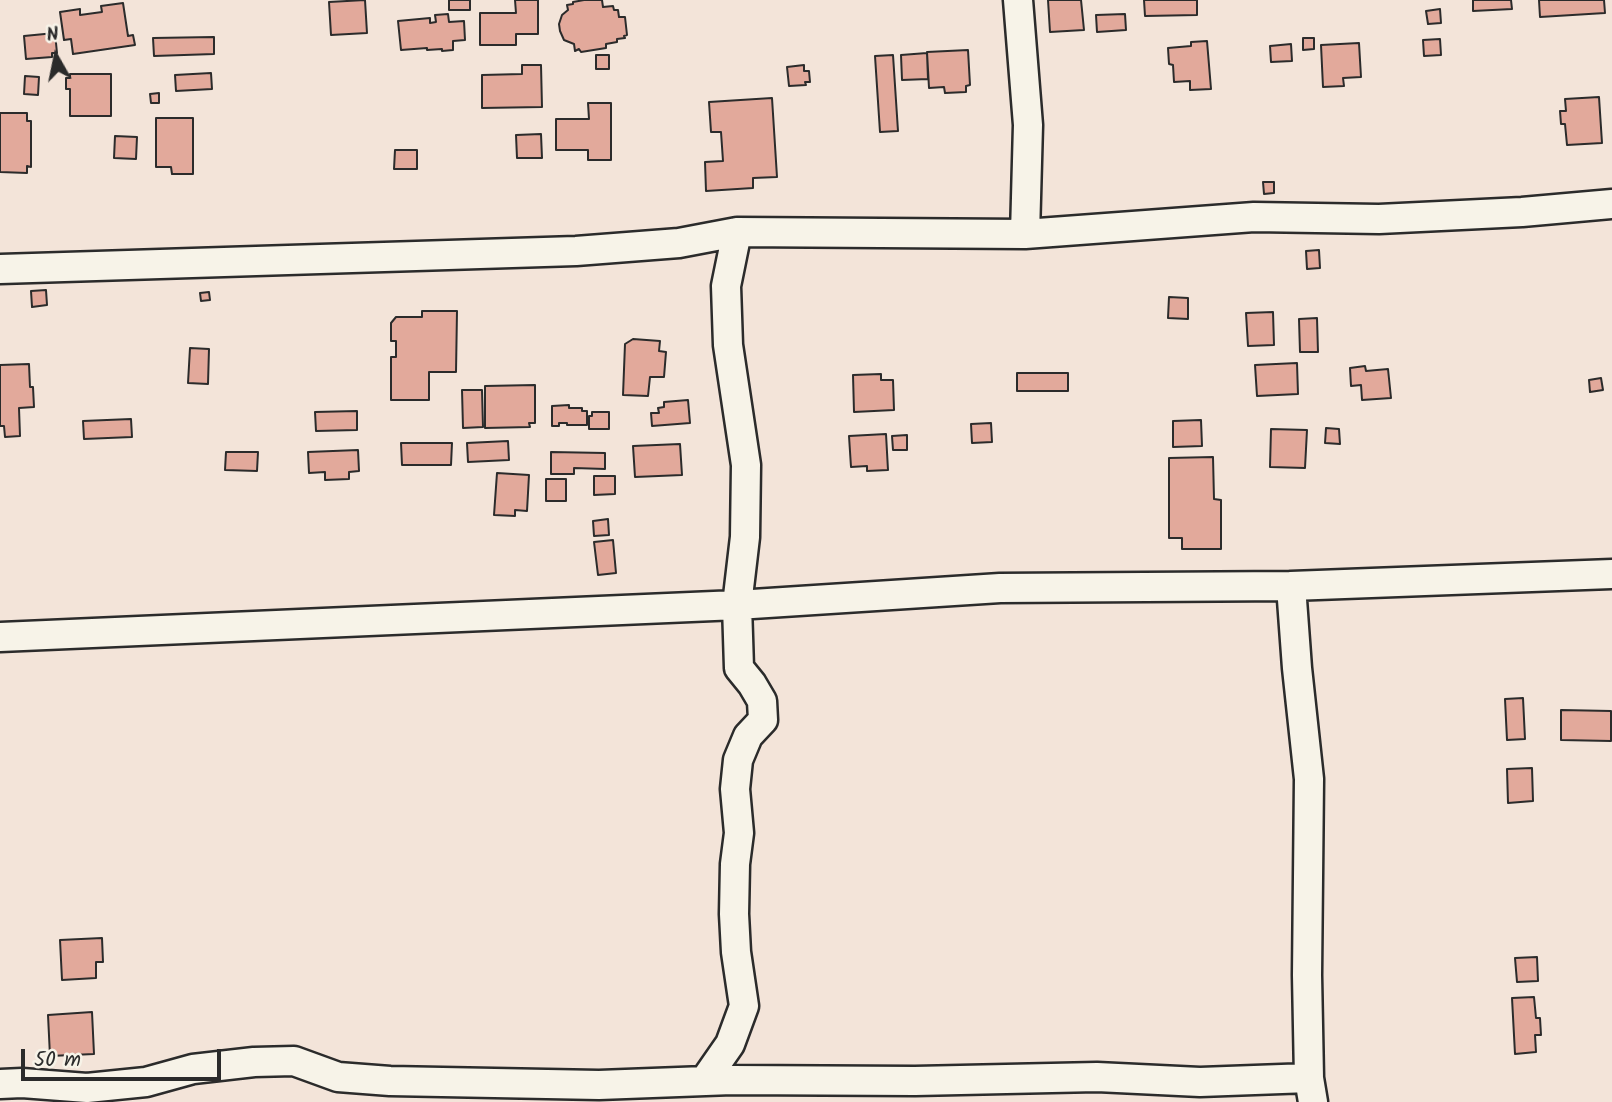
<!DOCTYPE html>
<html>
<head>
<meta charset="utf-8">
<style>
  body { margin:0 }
  #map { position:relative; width:1612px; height:1102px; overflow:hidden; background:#f3e4d9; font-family:Kalam,sans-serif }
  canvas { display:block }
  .north { position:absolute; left:21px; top:21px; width:70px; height:70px; -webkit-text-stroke:5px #f7f3e8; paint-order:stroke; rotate:351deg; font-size:19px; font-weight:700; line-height:28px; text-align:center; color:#2b2b2b }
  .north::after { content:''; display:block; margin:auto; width:24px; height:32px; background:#2b2b2b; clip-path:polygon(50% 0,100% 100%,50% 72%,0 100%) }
  .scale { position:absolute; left:21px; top:1049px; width:200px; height:32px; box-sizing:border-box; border:4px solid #2b2b2b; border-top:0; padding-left:9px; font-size:21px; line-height:24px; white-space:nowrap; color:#2b2b2b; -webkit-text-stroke:5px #f7f3e8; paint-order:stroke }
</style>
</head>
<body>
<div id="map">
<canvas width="1612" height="1102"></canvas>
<div class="north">N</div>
<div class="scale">50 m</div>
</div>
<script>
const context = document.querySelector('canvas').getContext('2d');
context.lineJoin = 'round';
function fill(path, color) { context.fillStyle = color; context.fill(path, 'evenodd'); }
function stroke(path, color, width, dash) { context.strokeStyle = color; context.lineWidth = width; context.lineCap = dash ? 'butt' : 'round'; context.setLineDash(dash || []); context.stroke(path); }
const building = new Path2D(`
  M365 0 367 33 331 35 329 2Z
  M449 0H470V10H449Z
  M515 0H538V34H516V45H480V13H516Z
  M584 0H602L603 7 613 6 614 10H618L619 17H625L627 35 624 36 625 38 617 39V42L606 44V48L581 52 579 49 575 51 574 44 564 40 560 31 559 24 562 15 568 10 567 5 573 4V2Z
  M1048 0H1081L1084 30 1050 32Z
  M1144 0H1197V15L1145 16Z
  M1473 0H1511L1512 9 1473 11Z
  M1539 0H1604L1605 13 1540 17Z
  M123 3 128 36 133 35 135 45 73 54 71 39 64 40 60 12 80 9V15L102 12 101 6Z
  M1440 9 1441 23 1428 24 1426 11Z
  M448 14 449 22 464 21 465 40 453 41V50L442 51V49L427 50V48L401 50 398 21 430 18V23L436 22 435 15Z
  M1125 14 1126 30 1097 32 1096 15Z
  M55 33 57 53H52V57L26 59 24 36Z
  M214 37V54L154 56 153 38Z
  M1303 38H1314V49L1303 50Z
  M1440 39 1441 55 1424 56 1423 40Z
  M1207 41 1211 89 1190 90V81L1174 82 1173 65 1169 64 1168 48 1191 46V42Z
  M1359 43 1361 77 1343 78 1344 86 1323 87 1321 45Z
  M1291 44 1292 61 1271 62 1270 46Z
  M968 50 970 85 966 86V92L945 93 944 87 929 88 927 52Z
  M927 53 928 79 902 80 901 55Z
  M596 55H609V69H596Z
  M893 55 898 131 880 132 875 56Z
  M522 65H541L542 107 482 108V75L522 74Z
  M804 65V71H809L810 82H805L806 85 789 86 787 67Z
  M211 73 212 89 176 91 175 75Z
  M70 74H111V116H70V89H66V78H70Z
  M25 76 39 77 38 95 24 94Z
  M159 93V103H151L150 94Z
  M1599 97 1602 143 1567 145 1565 124H1561L1560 111H1566L1565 99Z
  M772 98 777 177 753 178V188L706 191 705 162 723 161 721 132H711L709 102Z
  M588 103H611V160H588V150H556V119H589Z
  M0 113H27V121H31V167L27 166V173L0 172Z
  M156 118H193V174H172L171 167H156Z
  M541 134 542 158H517L516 135Z
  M115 136 137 137 136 159 114 158Z
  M395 150H417V169H394Z
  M1263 182H1274V193L1264 194Z
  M1319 250 1320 268 1307 269 1306 251Z
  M46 290 47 305 32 307 31 291Z
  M209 292 210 300 201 301 200 293Z
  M1169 297 1188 298V319L1168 318Z
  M422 311H457L456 372H429V400H391V357H396V341H391V323L396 317H422Z
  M1273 312 1274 345 1248 346 1246 313Z
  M1317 318 1318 352H1300L1299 319Z
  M633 339 660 341 659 351 666 352 664 377H650L648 396 623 395 625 344Z
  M190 348 209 349 208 384 188 383Z
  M1297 363 1298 394 1257 396 1255 365Z
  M29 364 30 387H33L34 407 19 408 20 436 5 437 4 426H0V365Z
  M1365 366 1366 371 1388 369 1391 398 1362 400 1361 385 1351 386 1350 368Z
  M1017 373H1068V391H1017Z
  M881 374V380H893L894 410 854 412 853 375Z
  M1601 378 1603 390 1590 392 1589 380Z
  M535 385V423H529L530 427 485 428V386Z
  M462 390H482L483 427 463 428Z
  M688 400 690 423 652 426 651 413H659L658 408 664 407V402Z
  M569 405V408H582V411H587V425H567V423H559V426H552V406Z
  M357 411V430L316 431 315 412Z
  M592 412H609V429H589V416H592Z
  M131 419 132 437 84 439 83 421Z
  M1201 420 1202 446 1173 447V421Z
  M991 423 992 442 972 443 971 424Z
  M1326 428 1339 429 1340 444 1325 443Z
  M1271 429 1307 430 1305 468 1270 467Z
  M886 434 888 470 867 471V466L851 467 849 436Z
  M907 435V450H893L892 436Z
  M508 441 509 460 468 462 467 443Z
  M401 443H452L451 465H402Z
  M680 444 682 475 635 477 633 446Z
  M358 450 359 471 349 472V479L325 480V472L309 473 308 452Z
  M226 452H258L257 471 225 470Z
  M551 452 605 453V469L574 468V474H551Z
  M1213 457 1214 499 1221 500V549H1182V538H1169V458Z
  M497 473 529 475 527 511 515 510V516L494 515Z
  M594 476H615V494L594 495Z
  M546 479H566V501H546Z
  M608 519 609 535 594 536 593 521Z
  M613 540 616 573 598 575 594 542Z
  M1523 698 1525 739 1507 740 1505 699Z
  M1561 710 1611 711V741L1561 740Z
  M1532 768 1533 801 1508 803 1507 769Z
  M102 938 103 962H96V978L62 980 60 940Z
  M1537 957 1538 981 1517 982 1515 958Z
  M1534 997 1536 1018H1540L1541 1035H1535L1536 1052 1515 1054 1512 998Z
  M92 1012 94 1054 50 1056 48 1015Z`);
fill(building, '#e2a99b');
stroke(building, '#2b2b2b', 2);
const minor = new Path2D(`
  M1018 0 1028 125 1025 234
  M0 269 576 251 679 243 737 232 1025 234 1254 217 1379 219 1522 212 1612 204
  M1291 586 1297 668 1309 779 1307 975 1309 1078 1313 1102
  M0 637 737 605 1000 588 1291 586 1612 574
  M705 1080 730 1044 744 1006 736 952 734 914 735 864 739 833 735 789 738 760 748 736 763 720 762 701 752 684 739 668 737 605 745 537 746 465 728 345 726 286 737 232
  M0 1084 22 1083 87 1088 146 1082 193 1069 254 1062 294 1061 338 1077 390 1081 599 1085 732 1080 915 1081 1097 1077 1200 1082 1309 1078`);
stroke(minor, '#2b2b2b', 33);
stroke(minor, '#f7f3e8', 28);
</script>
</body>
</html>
